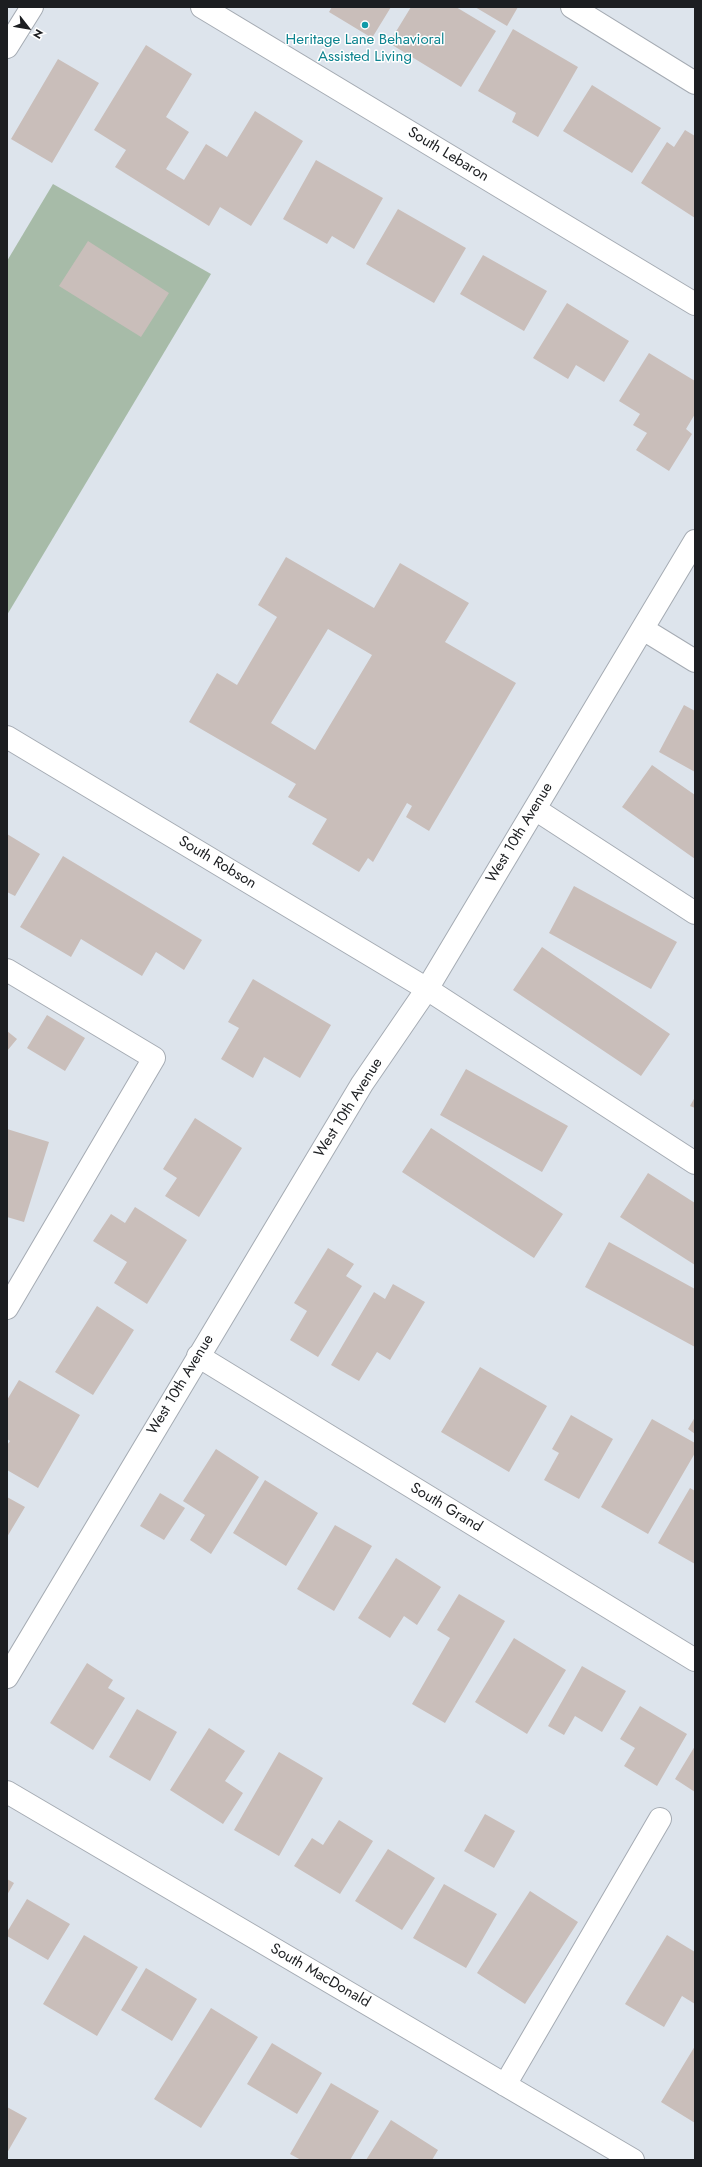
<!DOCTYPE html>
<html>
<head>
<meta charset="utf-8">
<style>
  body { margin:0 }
  #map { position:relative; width:702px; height:2167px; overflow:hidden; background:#dde4ec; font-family:Jost,sans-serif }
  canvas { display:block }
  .frame { position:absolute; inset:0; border:8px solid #1c1e21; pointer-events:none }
  .north { position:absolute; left:8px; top:8px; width:40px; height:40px; -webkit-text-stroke:3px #fff; paint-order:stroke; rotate:121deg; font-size:11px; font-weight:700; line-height:16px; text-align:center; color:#1c1e21 }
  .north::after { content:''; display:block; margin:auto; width:14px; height:18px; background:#1c1e21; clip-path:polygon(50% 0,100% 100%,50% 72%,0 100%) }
</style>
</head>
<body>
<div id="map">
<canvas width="702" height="2167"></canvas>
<div class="frame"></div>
<div class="north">N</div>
</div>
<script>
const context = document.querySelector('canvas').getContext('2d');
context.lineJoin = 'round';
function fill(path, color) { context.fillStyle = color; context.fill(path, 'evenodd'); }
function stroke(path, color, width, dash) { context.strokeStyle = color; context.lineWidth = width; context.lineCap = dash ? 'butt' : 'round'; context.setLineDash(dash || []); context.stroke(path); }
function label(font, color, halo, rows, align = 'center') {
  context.font = font + ' Jost,sans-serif'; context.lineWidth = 3; context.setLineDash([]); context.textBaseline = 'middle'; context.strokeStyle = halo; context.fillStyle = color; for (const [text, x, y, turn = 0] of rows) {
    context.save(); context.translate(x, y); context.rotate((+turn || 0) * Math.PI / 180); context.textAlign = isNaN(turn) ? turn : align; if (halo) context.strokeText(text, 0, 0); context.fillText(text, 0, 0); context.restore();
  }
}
fill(new Path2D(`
  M53 184 211 274 7 615V261Z`), '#a7bba8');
fill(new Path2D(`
  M332 7H391L372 38 329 12Z
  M411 7H456L496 31 461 87 389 43Z
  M475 7H518L507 26Z
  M513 29 578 67 538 137 512 122 516 113 478 91Z
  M146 45 192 74 166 117 189 132 166 169 184 180 206 144 227 157 255 111 303 141 251 226 220 207 209 226 115 167 126 150 94 130Z
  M58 59 99 83 52 163 11 139Z
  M592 85 661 128 632 173 563 131Z
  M685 130 695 136V218L641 183 667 142 674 147Z
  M316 160 383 198 354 249 332 236 327 244 283 219Z
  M398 209 466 248 434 303 366 264Z
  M88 241 169 293 141 337 59 286Z
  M483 255 547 291 524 331 460 294Z
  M567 303 629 341 604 382 576 365 568 379 533 358Z
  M649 353 695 381V414L686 429 692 434 669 471 636 450 647 433 633 425 640 414 619 401Z
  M286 557 374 608 400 563 469 603 445 642 516 683 429 831 406 817 412 806 407 803 373 862 368 858 359 872 312 844 327 819 288 797 296 784 189 722 217 673 237 685 277 617 258 605ZM328 629 372 655 315 750 271 723Z
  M684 705 695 711V772L659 752Z
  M652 765 695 795V859L622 807Z
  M7 834 40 854 15 896 7 892Z
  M63 856 202 940 184 970 156 952 142 976 81 939 71 957 20 927Z
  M574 886 677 942 651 989 549 933Z
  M542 947 670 1034 641 1076 513 990Z
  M253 979 331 1025 300 1078 264 1057 253 1078 221 1059 239 1028 228 1022Z
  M47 1015 85 1038 65 1071 27 1048Z
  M7 1031 17 1039 7 1051Z
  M466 1069 568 1126 542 1172 440 1115Z
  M695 1097V1108L690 1106Z
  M195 1118 242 1148 199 1217 165 1196 177 1178 163 1169Z
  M431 1128 563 1214 534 1258 402 1172Z
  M7 1129 49 1142 24 1222 7 1217Z
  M648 1173 695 1203V1265L620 1217Z
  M135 1207 187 1240 147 1304 114 1283 127 1262 93 1241 111 1214 125 1223Z
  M609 1242 695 1289V1347L585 1287Z
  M328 1248 354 1264 346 1276 362 1286 318 1357 290 1340 307 1311 294 1303Z
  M393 1284 425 1302 390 1360 377 1352 359 1381 331 1365 374 1292 385 1299Z
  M97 1306 134 1330 93 1395 55 1372Z
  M480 1367 547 1406 509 1472 441 1432Z
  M19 1380 80 1415 38 1488 7 1470V1445L10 1441 7 1439V1400Z
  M571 1415 613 1439 579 1499 544 1480 559 1453 552 1449Z
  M695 1417V1434L688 1429Z
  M652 1419 695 1443V1453L648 1534 601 1507Z
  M216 1449 259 1477 211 1554 190 1540 205 1515 183 1501Z
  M265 1480 318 1513 286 1566 233 1533Z
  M690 1488 695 1491V1564L658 1543Z
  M160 1493 185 1508 164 1540 140 1526Z
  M7 1497 25 1507 7 1537Z
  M335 1525 372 1546 334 1611 297 1589Z
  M396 1558 441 1587 417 1625 404 1616 390 1638 358 1618Z
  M459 1594 505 1621 445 1723 412 1704 450 1638 437 1630Z
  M514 1638 566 1670 527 1734 475 1702Z
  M87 1663 113 1680 108 1688 125 1698 93 1750 50 1723Z
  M582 1666 626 1691 602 1732 575 1716 564 1735 548 1726Z
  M640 1706 687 1734 657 1786 624 1766 635 1748 620 1739Z
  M137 1709 177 1732 150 1781 109 1757Z
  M209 1728 245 1751 225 1781 243 1793 223 1824 170 1790Z
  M695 1746V1792L675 1779Z
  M279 1752 323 1778 279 1856 234 1830Z
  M485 1814 515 1831 494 1868 464 1851Z
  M339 1820 373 1841 340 1894 294 1866 312 1838 323 1845Z
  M388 1849 435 1878 402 1930 355 1901Z
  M7 1879 14 1883 7 1895Z
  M444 1884 497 1914 466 1968 413 1938Z
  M530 1891 578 1922 525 2004 477 1973Z
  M27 1899 70 1924 48 1960 7 1936V1932Z
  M84 1935 138 1967 97 2036 43 2004Z
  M667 1935 695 1952V2004L682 1996 664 2027 625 2004Z
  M146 1968 197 1999 172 2041 121 2010Z
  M211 2008 258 2037 201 2128 154 2099Z
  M272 2043 322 2073 297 2114 247 2084Z
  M695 2046V2123L661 2102Z
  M331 2083 379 2111 350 2160H301L290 2154Z
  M7 2107 27 2118 7 2153Z
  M391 2120 438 2150 432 2160H366Z`), '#c9beba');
const minor = new Path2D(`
  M202 7 695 304
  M572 7 695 83
  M7 47 32 7
  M643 629 695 661
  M7 737 427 989 695 1163
  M535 809 695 913
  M7 970 154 1058 7 1308
  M198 1356 695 1660
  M7 1677 362 1084 427 989 695 541
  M7 1792 633 2160
  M505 2085 660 1819`);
stroke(minor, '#a5abb3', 24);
stroke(minor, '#fff', 22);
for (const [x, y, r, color] of [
  [365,25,4,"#0f9aa8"]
]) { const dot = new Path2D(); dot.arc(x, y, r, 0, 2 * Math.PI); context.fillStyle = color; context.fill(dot); stroke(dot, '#fff', 1.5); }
label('15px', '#0d838f', '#fff', [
  ["Heritage Lane Behavioral",365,40],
  ["Assisted Living",365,57]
]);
label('15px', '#1c1e21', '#fff', [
  ["South Lebaron",448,155,31],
  ["West 10th Avenue",520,833,-59],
  ["South Robson",217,863,31],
  ["West 10th Avenue",349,1108,-58],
  ["West 10th Avenue",181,1385,-59],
  ["South Grand",446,1508,31],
  ["South MacDonald",320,1976,30]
]);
</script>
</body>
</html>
